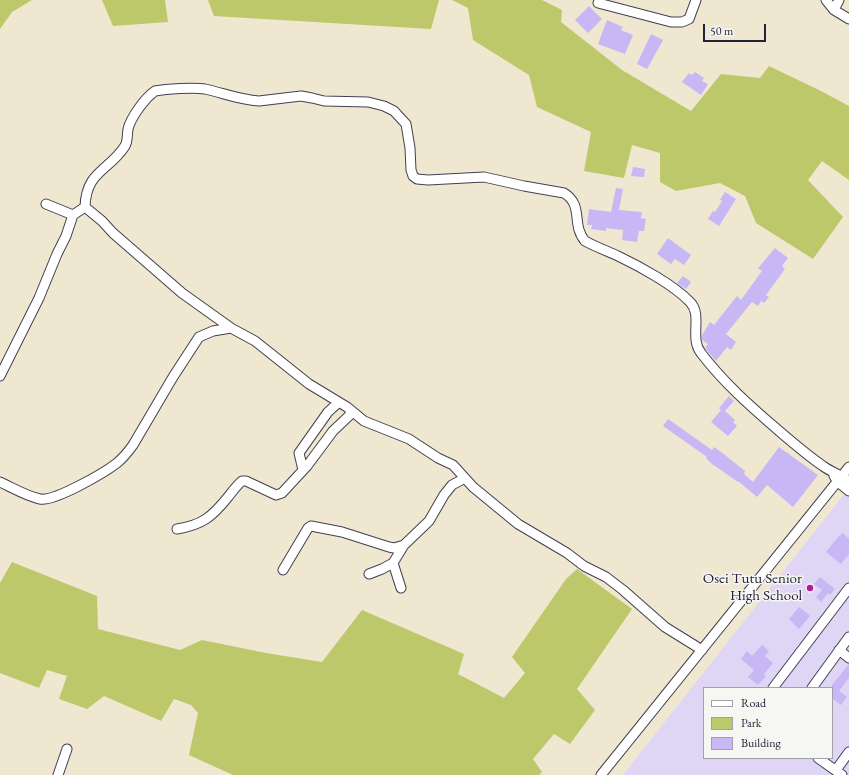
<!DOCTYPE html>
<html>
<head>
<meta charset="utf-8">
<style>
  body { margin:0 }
  #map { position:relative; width:849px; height:775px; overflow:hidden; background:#f0e7d1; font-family:"EB Garamond",serif }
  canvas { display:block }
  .legend { position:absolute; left:703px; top:687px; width:130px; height:72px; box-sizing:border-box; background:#f6f6f2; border:1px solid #a1a1a9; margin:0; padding:5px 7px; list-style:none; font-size:12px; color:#22223b }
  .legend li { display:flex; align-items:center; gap:8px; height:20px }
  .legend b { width:20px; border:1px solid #a1a1a9 }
  .scale { position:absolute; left:703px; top:24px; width:63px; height:18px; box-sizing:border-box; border:2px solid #22223b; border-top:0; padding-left:5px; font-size:12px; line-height:14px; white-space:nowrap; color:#22223b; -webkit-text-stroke:3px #f6f6f2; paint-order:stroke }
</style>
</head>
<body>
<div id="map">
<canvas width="849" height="775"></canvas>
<ul class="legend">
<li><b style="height:5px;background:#fff"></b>Road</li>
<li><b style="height:11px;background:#bcc86a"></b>Park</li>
<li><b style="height:11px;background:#c7b7f4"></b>Building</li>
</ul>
<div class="scale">50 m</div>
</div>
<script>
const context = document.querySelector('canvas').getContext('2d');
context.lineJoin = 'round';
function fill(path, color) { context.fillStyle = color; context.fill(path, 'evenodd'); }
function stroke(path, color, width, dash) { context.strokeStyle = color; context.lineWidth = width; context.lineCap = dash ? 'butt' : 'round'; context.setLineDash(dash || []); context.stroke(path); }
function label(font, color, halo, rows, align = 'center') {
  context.font = font + ' "EB Garamond",serif'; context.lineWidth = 3; context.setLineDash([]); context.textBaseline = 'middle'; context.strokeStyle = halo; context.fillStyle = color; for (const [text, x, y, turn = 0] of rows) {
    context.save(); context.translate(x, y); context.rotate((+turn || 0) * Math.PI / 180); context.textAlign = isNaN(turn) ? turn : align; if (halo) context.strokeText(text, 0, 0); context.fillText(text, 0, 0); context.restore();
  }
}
fill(new Path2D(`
  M849 488V775H623ZM704 688H832V758H704Z`), '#dfd5f5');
fill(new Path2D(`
  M0 0H32L12 12 0 29Z
  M102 0H165L168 22 113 26Z
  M208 0H439L431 29 214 16Z
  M452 0H542L562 10 561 22 622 70 691 111 721 74 760 78 769 66 821 91 849 106V180L822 161 808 180 843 217 813 259 756 223 745 196 720 183 676 191 660 182V153L632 145 624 178 584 171 591 132 537 107 529 75 473 40 468 8Z
  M12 562 97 596 98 629 180 650 202 640 266 653 322 662 362 610 464 654 458 674 504 698 525 673 512 657 566 579 577 569 632 609 577 689 595 710 570 744 554 734 533 759 542 772 539 775H233L189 755 198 713 191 705 174 699 161 721 104 696 87 709 59 699 67 676 47 670 39 688 0 673V583Z`), '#bcc86a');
fill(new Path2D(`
  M589 6 602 19 588 33 575 20Z
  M607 20 623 27 621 30 633 35 625 54 598 44Z
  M651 34 663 40 647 69 637 64Z
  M695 72 704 78 702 81 708 84 701 95 682 82 689 73 692 75Z
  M633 167 645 169 644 177 631 176Z
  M616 188 623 189 619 210 642 212 641 218 646 219 644 231H639L637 242 622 240 623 230 606 228V231L591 229 592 225H587L589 209 611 212Z
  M725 192 736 199 719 226 708 219 713 211 715 212 722 201 720 200Z
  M668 238 691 255 684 265 675 259 671 264 657 254Z
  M775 248 788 258 782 266 785 269 766 295 769 297 764 303 761 301 758 306 752 302 726 334 736 342 731 350 727 347 716 361 705 348 708 344 702 340V335L710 322 714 325 737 296 741 300 762 271 758 268Z
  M683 276 691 282 686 289 677 283Z
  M729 396 734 401 725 411 735 420 733 422 737 426 728 436 711 422 721 410 719 408Z
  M668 419 712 450 714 447 720 451 745 471 744 474 753 482 779 447 818 475 793 507 767 485 757 497 738 481V482L712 464 706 458 707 457 663 426Z
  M843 533 849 539V554L841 564 826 552 839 536Z
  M820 577 835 589 830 595 828 593 821 602 816 597 822 590 814 584Z
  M799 607 810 616 799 629 789 619Z
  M762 645 769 651 765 656 773 663 764 674 766 676 758 685 748 677 754 670 741 659 747 651 752 656Z
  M849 664V678L839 691 847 697 841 705 833 699 832 700V685Z`), '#c7b7f4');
const minor = new Path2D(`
  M826 0 834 10 849 19
  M598 3 671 22H682L689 19 696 0
  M834 10 839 0
  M46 204 73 215 85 207
  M85 207C86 171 109 171 125 146 128 141 127 135 128 129 131 117 145 98 155 91 166 89 194 87 205 89 223 93 240 100 259 101L301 96 312 98 324 101 368 102 384 106 394 111 406 124 410 148 411 170 413 176 417 179 428 180 484 177 524 186 564 193C584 205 571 225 585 241 596 247 607 251 618 256 639 266 674 285 690 302 703 315 689 338 701 353 723 382 750 406 778 430 792 442 807 455 823 466 831 472 841 475 849 481
  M85 207 102 221 113 233 182 293 231 328 255 341 309 384 347 407 364 421 409 439 438 458 453 465 473 487 518 524 567 553 584 566 606 577 623 590 665 627 702 650
  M0 376 39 298 57 254 66 236 73 215
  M303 470 299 453 328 412 339 402
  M834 476 838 482 849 491
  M0 482C13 488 26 496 40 499 54 502 104 473 117 463 123 458 128 452 133 445L173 377 199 337 213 331 231 328
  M177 529C202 525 212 517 228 497 232 492 237 485 242 481H246L276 495 282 493 307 466 333 431 353 412
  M393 563 401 588
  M283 570 308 528 311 526 342 532 389 547 394 548 404 545 429 521 444 495 452 485 465 478
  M369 574 382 569 393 563 404 545
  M839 650 849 658
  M773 688 849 588
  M812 688 849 637
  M818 758 842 775
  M836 770 849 752
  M58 775 67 749
  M601 775 849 467`);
stroke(minor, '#414052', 11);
stroke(minor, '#fff', 9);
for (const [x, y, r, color] of [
  [810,588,4,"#b5179e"]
]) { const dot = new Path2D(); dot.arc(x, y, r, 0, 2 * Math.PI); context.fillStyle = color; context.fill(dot); stroke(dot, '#f6f6f2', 1.5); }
label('15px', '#22223b', '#f6f6f2', [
  ["Osei Tutu Senior",802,579],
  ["High School",802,596]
], 'right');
</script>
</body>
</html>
